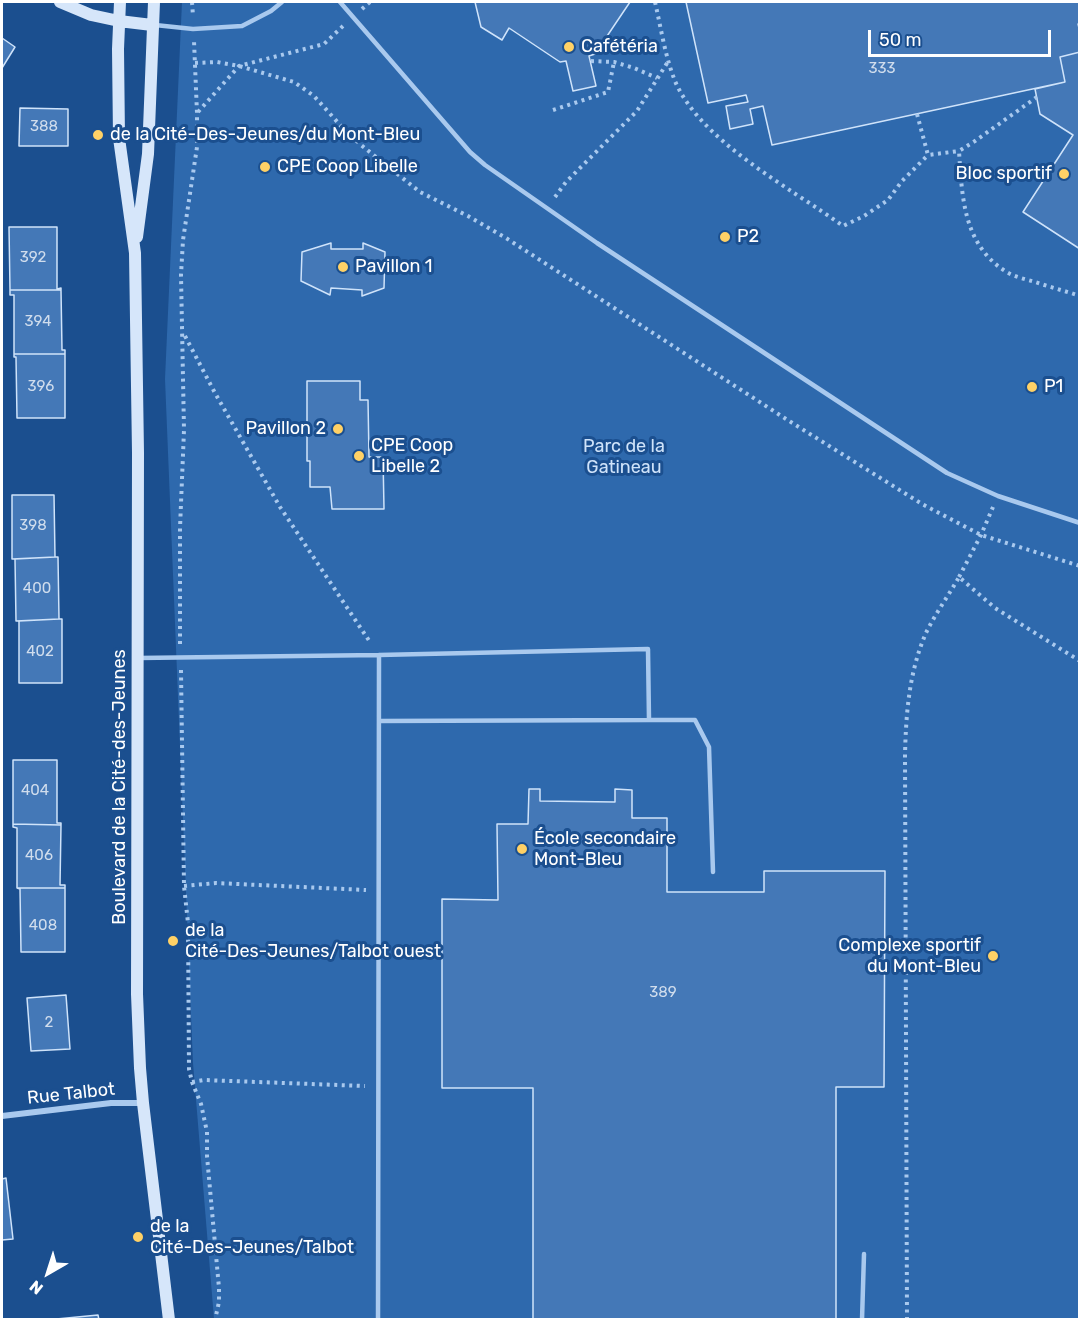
<!DOCTYPE html>
<html>
<head>
<meta charset="utf-8">
<style>
  body { margin:0 }
  #map { position:relative; width:1081px; height:1321px; overflow:hidden; background:#1b4f8f; font-family:Rubik,sans-serif }
  canvas { display:block }
  .frame { position:absolute; inset:0; border:3px solid #fff; pointer-events:none }
  .north { position:absolute; left:18px; top:1243px; width:60px; height:60px; -webkit-text-stroke:4px #1b4f8f; paint-order:stroke; rotate:219deg; font-size:16px; font-weight:700; line-height:24px; text-align:center; color:#fff }
  .north::after { content:''; display:block; margin:auto; width:21px; height:27px; background:#fff; clip-path:polygon(50% 0,100% 100%,50% 72%,0 100%) }
  .scale { position:absolute; left:868px; top:30px; width:183px; height:27px; box-sizing:border-box; border:3px solid #fff; border-top:0; padding-left:8px; font-size:18px; line-height:21px; white-space:nowrap; color:#fff; -webkit-text-stroke:4px #1b4f8f; paint-order:stroke }
</style>
</head>
<body>
<div id="map">
<canvas width="1081" height="1321"></canvas>
<div class="frame"></div>
<div class="north">N</div>
<div class="scale">50 m</div>
</div>
<script>
const context = document.querySelector('canvas').getContext('2d');
context.lineJoin = 'round';
function fill(path, color) { context.fillStyle = color; context.fill(path, 'evenodd'); }
function stroke(path, color, width, dash) { context.strokeStyle = color; context.lineWidth = width; context.lineCap = dash ? 'butt' : 'round'; context.setLineDash(dash || []); context.stroke(path); }
function label(font, color, halo, rows, align = 'center') {
  context.font = font + ' Rubik,sans-serif'; context.lineWidth = 6; context.setLineDash([]); context.textBaseline = 'middle'; context.strokeStyle = halo; context.fillStyle = color; for (const [text, x, y, turn = 0] of rows) {
    context.save(); context.translate(x, y); context.rotate((+turn || 0) * Math.PI / 180); context.textAlign = isNaN(turn) ? turn : align; if (halo) context.strokeText(text, 0, 0); context.fillText(text, 0, 0); context.restore();
  }
}
fill(new Path2D(`
  M182 2H1079V1319H214L193 1063 165 379Z`), '#2e69ad');
const building = new Path2D(`
  M475 2H630L595 54 589 56 596 86 573 91 566 61 560 62 509 28 502 40 481 27Z
  M686 2H1080V24H1078L1080 32V52L1060 57 1065 82 772 145 763 106 750 109 753 124 730 129 726 106 748 102 746 95 708 103Z
  M2 38 15 47 2 68Z
  M1080 52V249L1023 212 1073 135 1040 114 1035 89 1065 82 1060 57Z
  M20 108 68 109V146H19Z
  M9 227H57V289L61 288V290H10Z
  M331 243V249H363V243L385 252 384 288 362 296V290L331 288 330 295 301 281 302 252Z
  M10 290H61L62 350H65V354H14V295H10Z
  M14 354H65V418H17L16 357H14Z
  M307 381H360V400H368L369 457H383L384 509H332L330 487H310V461H307Z
  M12 495H54L55 557 12 559Z
  M55 557H58L59 619 16 621 15 559Z
  M59 619H62V683H19V621Z
  M13 760H57V823H61V825L13 824Z
  M529 789H540V801L615 802V789L632 790V818H667V892H764V871H885L884 1087H836V1320H533V1088H442V899L498 900 497 824H528Z
  M13 824 61 825 60 885H65V888H17V828L13 827Z
  M17 888H65V952H21L20 889Z
  M66 995 70 1049 31 1051 27 998Z
  M6 1178 13 1239 2 1240V1179Z
  M98 1315 99 1320H46Z`);
fill(building, '#4478b7');
stroke(building, '#cfe3fa', 1.5);
stroke(new Path2D(`
  M192 2 193 16
  M655 2C661 28 665 56 675 81 701 142 791 188 843 226L864 216 888 200 902 181 928 155
  M362 9 370 2
  M591 61 614 62 634 68 657 78
  M195 63 217 62 239 66 294 82 314 96 341 126 361 145 420 192 468 216 506 238 786 419 922 504 981 535 1080 566
  M1037 97 975 141 959 151C962 196 963 244 1005 271 1014 277 1025 279 1035 282 1050 287 1065 291 1080 296
  M553 110 608 92 614 62
  M198 112 239 66 324 44 343 26
  M917 114 928 155 959 151
  M555 197 566 182 637 111 669 60
  M185 336 215 393 280 507 370 642
  M959 577 981 535 993 507
  M180 644V528L184 430 181 275 183 240 197 147V113L194 41
  M181 670 184 886 188 923 189 1069 192 1082 201 1104 207 1132V1156L219 1288V1302L215 1320
  M184 886 216 883 366 890
  M192 1082 204 1080 365 1086
  M907 1320 905 755C906 713 909 672 926 633 935 614 949 595 959 577L995 608 1080 661`), '#a9c9ee', 4, [3, 4.5]);
stroke(new Path2D(`
  M340 2 470 152 485 165 597 243 947 473 998 496 1080 523
  M155 25 193 29 242 26 271 11 282 2
  M138 658 379 655 378 1320
  M649 720H695L709 747 713 872
  M379 721 649 720 648 649 379 655
  M862 1320 864 1254`), '#a9c9ee', 4.5);
stroke(new Path2D(`
  M2 1116 111 1103H143`), '#a9c9ee', 6);
stroke(new Path2D(`
  M60 2 91 15 119 21 152 25
  M120 2 118 49 119 138 135 253 138 453 137 994 140 1068 143 1103 169 1320
  M137 237 148 154 154 2`), '#d6e6fa', 12);
for (const [x, y, r, color] of [
  [569,47,6,"#ffd166"],
  [98,135,6,"#ffd166"],
  [265,167,6,"#ffd166"],
  [1064,174,6,"#ffd166"],
  [725,237,6,"#ffd166"],
  [343,267,6,"#ffd166"],
  [1032,387,6,"#ffd166"],
  [338,429,6,"#ffd166"],
  [359,456,6,"#ffd166"],
  [522,849,6,"#ffd166"],
  [173,941,6,"#ffd166"],
  [993,956,6,"#ffd166"],
  [138,1237,6,"#ffd166"]
]) { const dot = new Path2D(); dot.arc(x, y, r, 0, 2 * Math.PI); context.fillStyle = color; context.fill(dot); stroke(dot, '#1b4f8f', 2); }
label('15px', '#d0dded', null, [
  ["333",882,69],
  ["388",44,127],
  ["392",33,258],
  ["394",38,322],
  ["396",41,387],
  ["398",33,526],
  ["400",37,589],
  ["402",40,652],
  ["404",35,791],
  ["406",39,856],
  ["408",43,926],
  ["389",663,993],
  ["2",49,1023]
]);
label('18px', '#fff', '#1b4f8f', [
  ["Cafétéria",581,47],
  ["de la Cité-Des-Jeunes/du Mont-Bleu",110,135],
  ["CPE Coop Libelle",277,167],
  ["Bloc sportif",1052,174,"right"],
  ["P2",737,237],
  ["Pavillon 1",355,267],
  ["P1",1044,387],
  ["Pavillon 2",326,429,"right"],
  ["CPE Coop",371,446],
  ["Libelle 2",371,467],
  ["École secondaire",534,839],
  ["Mont-Bleu",534,860],
  ["de la",185,931],
  ["Cité-Des-Jeunes/Talbot ouest",185,952],
  ["Complexe sportif",981,946,"right"],
  ["du Mont-Bleu",981,967,"right"],
  ["de la",150,1227],
  ["Cité-Des-Jeunes/Talbot",150,1248]
], 'left');
label('18px', '#cfe3fa', '#1b4f8f', [
  ["Parc de la",624,447],
  ["Gatineau",624,468]
]);
label('18px', '#fff', '#1b4f8f', [
  ["Boulevard de la Cité-des-Jeunes",120,787,-90],
  ["Rue Talbot",71,1094,-6]
]);
</script>
</body>
</html>
